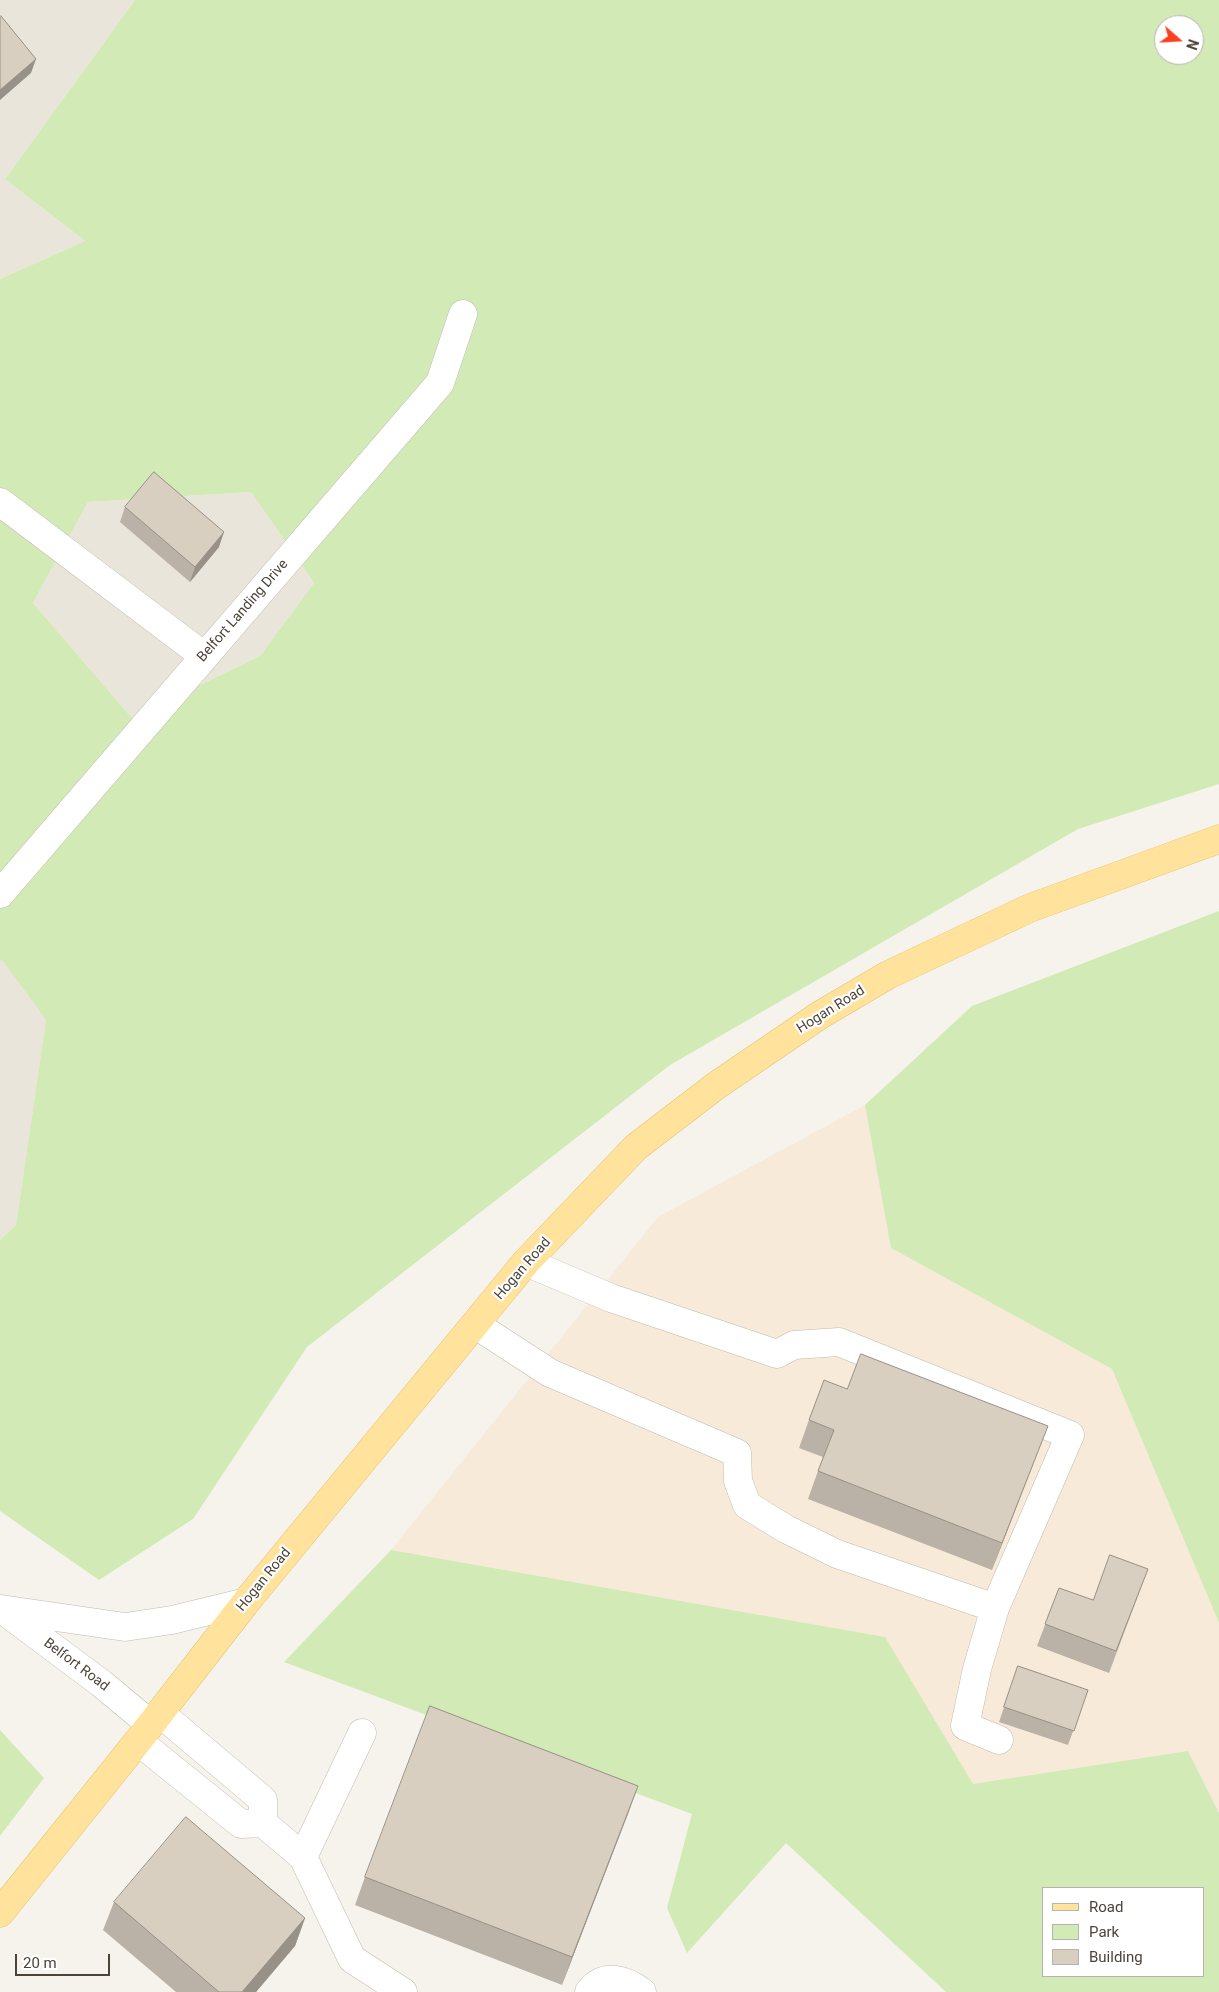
<!DOCTYPE html>
<html>
<head>
<meta charset="utf-8">
<style>
  body { margin:0 }
  #map { position:relative; width:1219px; height:1992px; overflow:hidden; background:#f6f3ec; font-family:Roboto,sans-serif }
  canvas { display:block }
  .legend { position:absolute; left:1042px; top:1887px; width:162px; height:90px; box-sizing:border-box; background:#fff; border:1px solid #b7b4b0; margin:0; padding:6px 9px; list-style:none; font-size:15px; color:#4b4439 }
  .legend li { display:flex; align-items:center; gap:10px; height:25px }
  .legend b { width:25px; border:1px solid #b7b4b0 }
  .north { position:absolute; left:1154px; top:15px; width:50px; height:50px; box-sizing:border-box; background:#fff; border:1px solid #b7b4b0; border-radius:50%; rotate:109deg; font-size:14px; font-weight:700; line-height:20px; text-align:center; color:#4b4439 }
  .north::after { content:''; display:block; margin:auto; width:18px; height:22px; background:#fc3f1d; clip-path:polygon(50% 0,100% 100%,50% 72%,0 100%) }
  .scale { position:absolute; left:15px; top:1954px; width:95px; height:22px; box-sizing:border-box; border:2px solid #4b4439; border-top:0; padding-left:6px; font-size:15px; line-height:18px; white-space:nowrap; color:#4b4439; -webkit-text-stroke:4px #fff; paint-order:stroke }
</style>
</head>
<body>
<div id="map">
<canvas width="1219" height="1992"></canvas>
<ul class="legend">
<li><b style="height:6px;background:#ffe39c"></b>Road</li>
<li><b style="height:14px;background:#d2eab5"></b>Park</li>
<li><b style="height:14px;background:#d8cfc1"></b>Building</li>
</ul>
<div class="north">N</div>
<div class="scale">20 m</div>
</div>
<script>
const context = document.querySelector('canvas').getContext('2d');
context.lineJoin = 'round';
function fill(path, color) { context.fillStyle = color; context.fill(path, 'evenodd'); }
function stroke(path, color, width, dash) { context.strokeStyle = color; context.lineWidth = width; context.lineCap = dash ? 'butt' : 'round'; context.setLineDash(dash || []); context.stroke(path); }
function label(font, color, halo, rows, align = 'center') {
  context.font = font + ' Roboto,sans-serif'; context.lineWidth = 4.5; context.setLineDash([]); context.textBaseline = 'middle'; context.strokeStyle = halo; context.fillStyle = color; for (const [text, x, y, turn = 0] of rows) {
    context.save(); context.translate(x, y); context.rotate((+turn || 0) * Math.PI / 180); context.textAlign = isNaN(turn) ? turn : align; if (halo) context.strokeText(text, 0, 0); context.fillText(text, 0, 0); context.restore();
  }
}
fill(new Path2D(`
  M0 0H135L5 179 85 241 0 279Z
  M251 492 314 583 260 656 132 718 33 603 88 502Z
  M2 960 46 1020 16 1225 0 1240V961Z`), '#eae5da');
fill(new Path2D(`
  M865 1105 891 1248 1112 1369 1219 1623V1813L1188 1751 973 1785 884 1637 391 1550 658 1217Z`), '#f7ead8');
fill(new Path2D(`
  M135 0H1219V784L1078 829 670 1065 307 1347 193 1519 99 1580 0 1511V1240L16 1225 46 1020 2 960 0 961V279L85 241 5 179ZM1164 25H1194V55H1164ZM251 492 314 583 260 656 132 718 33 603 88 502Z
  M1219 911V1623L1112 1369 891 1248 865 1105 972 1006Z
  M391 1550 885 1637 973 1784 1188 1751 1219 1813V1992H946L786 1843 687 1953 667 1908 692 1814 284 1662ZM1043 1888H1203V1976H1043Z
  M0 1730 44 1778 0 1836Z`), '#d2eab5');
const minor = new Path2D(`
  M0 502 204 656
  M0 894 440 383 463 314
  M476 1325 550 1373 737 1453 738 1481 747 1505 786 1529 837 1554 995 1608 1070 1435 839 1342 794 1345 777 1354 611 1298 526 1262
  M995 1608 977 1669 965 1726 999 1740
  M1 1609 125 1627 172 1620 246 1602
  M3 1610 102 1684 150 1724
  M362 1733 303 1857 352 1959 403 1992
  M138 1741 241 1824 263 1823V1800L160 1713
  M263 1823 303 1857
  M589 1992C604 1972 626 1980 642 1992`);
const major = new Path2D(`
  M0 1913 138 1741 246 1602 526 1262 636 1147 717 1085 820 1015 888 975 1030 908 1219 839`);
stroke(minor, '#c2bbae', 29);
stroke(major, '#e6c16a', 29);
stroke(minor, '#fff', 28);
stroke(major, '#ffe39c', 28);
fill(new Path2D(`
  M125 507 219 547 190 582 120 522Z
  M847 1389 1037 1454 992 1570 808 1499 823 1457 799 1448 809 1420Z
  M1148 1569 1109 1673 1037 1646 1059 1588 1093 1600Z
  M1018 1666 1088 1690 1068 1745 999 1722Z
  M638 1786 562 1985 355 1905 365 1877Z
  M114 1902 305 1918 295 1946 256 1992H176L103 1930Z`), '#bab2a6');
fill(new Path2D(`
  M36 59 31 73 0 100V90Z
  M224 532 219 547 190 582 195 567Z
  M1048 1426 1037 1454 992 1570 1002 1543Z
  M638 1786 628 1814 562 1985 572 1957Z
  M305 1918 295 1946 256 1992H242Z`), '#979187');
const building = new Path2D(`
  M1 16 36 59 0 90V17Z
  M154 472 224 532 195 567 125 507Z
  M861 1354 1048 1426 1002 1543 818 1471 834 1430 809 1420 824 1380 847 1389Z
  M1110 1555 1148 1569 1116 1651 1045 1624 1059 1588 1093 1600Z
  M1018 1666 1088 1690 1074 1731 1004 1707Z
  M430 1706 638 1786 572 1957 365 1877Z
  M186 1817 305 1918 242 1992H219L114 1902Z`);
fill(building, '#d8cfc1');
stroke(building, '#979187', 1);
label('14px', '#4b4439', '#fff', [
  ["Belfort Landing Drive",243,611,-49],
  ["Hogan Road",831,1010,-32],
  ["Hogan Road",523,1269,-49],
  ["Hogan Road",264,1580,-51],
  ["Belfort Road",76,1665,37]
]);
</script>
</body>
</html>
